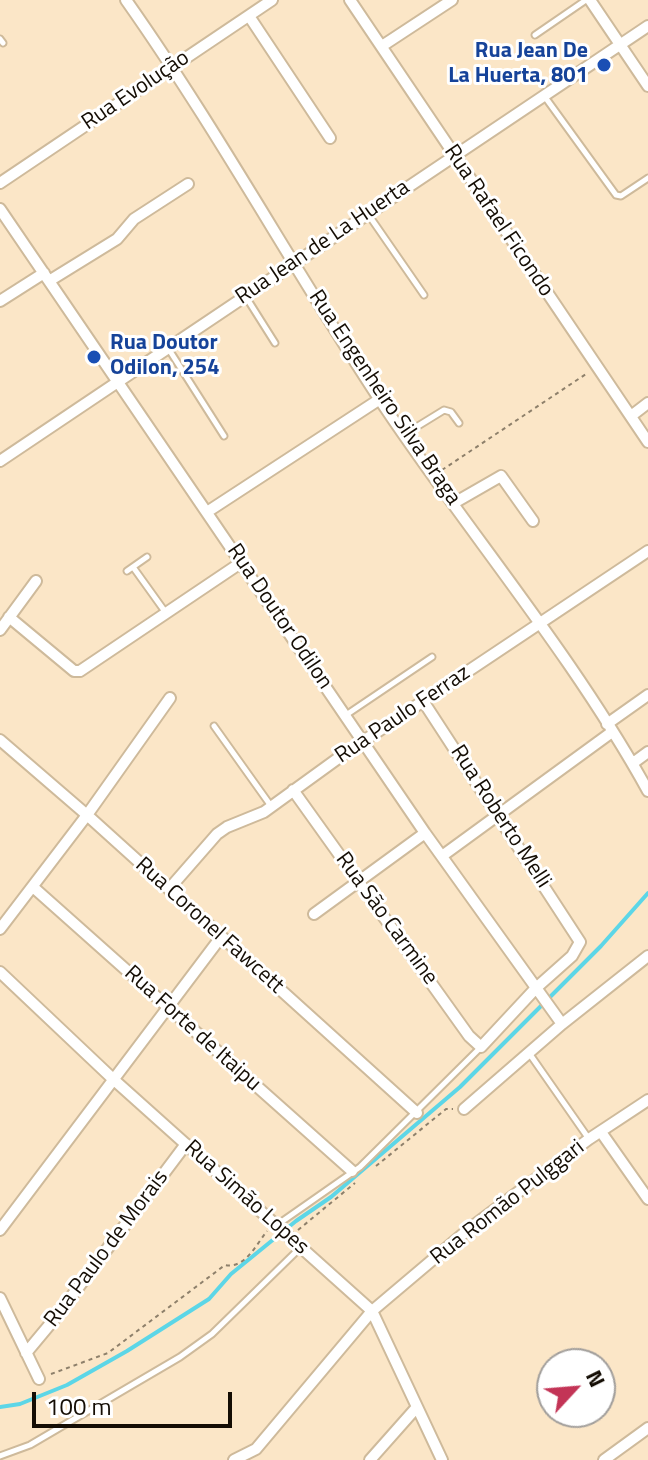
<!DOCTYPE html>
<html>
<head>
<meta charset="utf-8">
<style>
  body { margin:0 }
  #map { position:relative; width:648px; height:1460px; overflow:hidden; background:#fbe6c7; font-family:"Titillium Web",sans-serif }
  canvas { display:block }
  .north { position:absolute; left:536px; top:1348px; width:80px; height:80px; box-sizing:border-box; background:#fff; border:2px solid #a19e9b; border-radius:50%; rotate:64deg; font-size:22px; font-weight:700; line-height:32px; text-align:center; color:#140d04 }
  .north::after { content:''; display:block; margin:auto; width:28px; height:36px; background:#c33456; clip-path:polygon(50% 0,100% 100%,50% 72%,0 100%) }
  .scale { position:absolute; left:32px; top:1392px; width:200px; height:36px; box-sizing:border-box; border:4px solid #140d04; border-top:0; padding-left:10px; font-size:24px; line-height:28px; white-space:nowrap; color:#140d04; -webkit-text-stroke:6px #fff; paint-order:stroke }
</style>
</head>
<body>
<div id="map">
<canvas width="648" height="1460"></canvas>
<div class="north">N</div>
<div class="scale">100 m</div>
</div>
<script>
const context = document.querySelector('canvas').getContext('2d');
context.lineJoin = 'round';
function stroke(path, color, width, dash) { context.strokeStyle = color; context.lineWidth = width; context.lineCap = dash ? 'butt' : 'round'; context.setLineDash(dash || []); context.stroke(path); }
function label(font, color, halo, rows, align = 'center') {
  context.font = font + ' "Titillium Web",sans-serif'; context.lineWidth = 6; context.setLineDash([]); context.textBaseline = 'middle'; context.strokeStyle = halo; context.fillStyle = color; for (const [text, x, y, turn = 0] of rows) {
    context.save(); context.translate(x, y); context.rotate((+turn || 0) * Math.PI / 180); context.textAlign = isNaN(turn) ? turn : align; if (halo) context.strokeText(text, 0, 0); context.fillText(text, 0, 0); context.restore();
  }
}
stroke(new Path2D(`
  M0 1407 20 1404 67 1385 127 1351 209 1299 231 1274 296 1221 331 1197 460 1087 601 946 648 893`), '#5cd6e7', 4);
const lane = new Path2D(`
  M535 35 586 0
  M0 39 3 43
  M545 97 616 195 621 196 648 178
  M368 214 424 295
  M246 297 275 343
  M168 348 224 436
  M405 434 444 410 451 412 459 423
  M133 567 166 613
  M127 571 147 557
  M346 715 432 657
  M214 726 271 806
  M529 1053 589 1139
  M277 1225 360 1167 480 1048
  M0 1456 30 1445 180 1357 212 1334 300 1248`);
const street = new Path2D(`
  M126 0C217 129 293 268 380 400 467 531 571 652 648 791
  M350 0 648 442
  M590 0 648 86
  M249 16 330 138
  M382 46 452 0
  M0 183 272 0
  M0 209 425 833 562 1024
  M49 281 117 239 134 219 188 184
  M0 301 44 273
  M631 416 648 403
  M0 461 648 26
  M454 503 501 476 533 521
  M207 512 380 399
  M9 617 74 671H80L242 562
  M0 630 36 581
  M607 724 648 695
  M0 740 87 815 417 1113
  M633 763 648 752
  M293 790 469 1036 481 1047 536 988 572 956 580 942 423 701
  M442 856 612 732
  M33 887 352 1171
  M169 889 217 834 227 827 264 812 344 754 648 551
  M314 914 425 833
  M0 929 87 815 170 698
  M0 972 113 1079 372 1311 442 1460
  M464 1109 562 1024 648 956
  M601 1132 648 1199
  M0 1230 221 937
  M0 1298 39 1379
  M26 1353 56 1317 186 1144
  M234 1460 256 1449 372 1311 469 1229 589 1139 648 1100
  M370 1460 417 1407
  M604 1460 648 1428`);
stroke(lane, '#ceba9b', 9);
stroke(street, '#ceba9b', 14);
stroke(new Path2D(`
  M442 470 586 374
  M376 1166 446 1109H453
  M298 1230 355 1183
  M51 1374 108 1353 225 1265C245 1269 256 1245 267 1231`), '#8e806b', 2, [4, 4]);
stroke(lane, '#fff', 5);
stroke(street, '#fff', 10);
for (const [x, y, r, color] of [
  [604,65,8,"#1a4fb4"],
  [94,357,8,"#1a4fb4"]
]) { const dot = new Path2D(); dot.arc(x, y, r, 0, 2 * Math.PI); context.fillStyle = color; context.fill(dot); stroke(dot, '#fff', 3); }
label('bold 22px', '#164399', '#fff', [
  ["Rua Jean De",588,52],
  ["La Huerta, 801",588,77],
  ["Rua Doutor",110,344,"left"],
  ["Odilon, 254",110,369,"left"]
], 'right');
label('22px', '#140d04', '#fff', [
  ["Rua Evolução",136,91,-34],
  ["Rua Rafael Ficondo",498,221,56],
  ["Rua Jean de La Huerta",323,243,-34],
  ["Rua Engenheiro Silva Braga",384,398,56],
  ["Rua Doutor Odilon",279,617,56],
  ["Rua Paulo Ferraz",403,715,-34],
  ["Rua Roberto Melli",500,817,57],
  ["Rua São Carmine",386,919,54],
  ["Rua Coronel Fawcett",209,926,42],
  ["Rua Forte de Itaipu",192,1029,42],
  ["Rua Simão Lopes",246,1198,42],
  ["Rua Romão Pulggari",508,1203,-38],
  ["Rua Paulo de Morais",107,1249,-53]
]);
</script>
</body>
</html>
